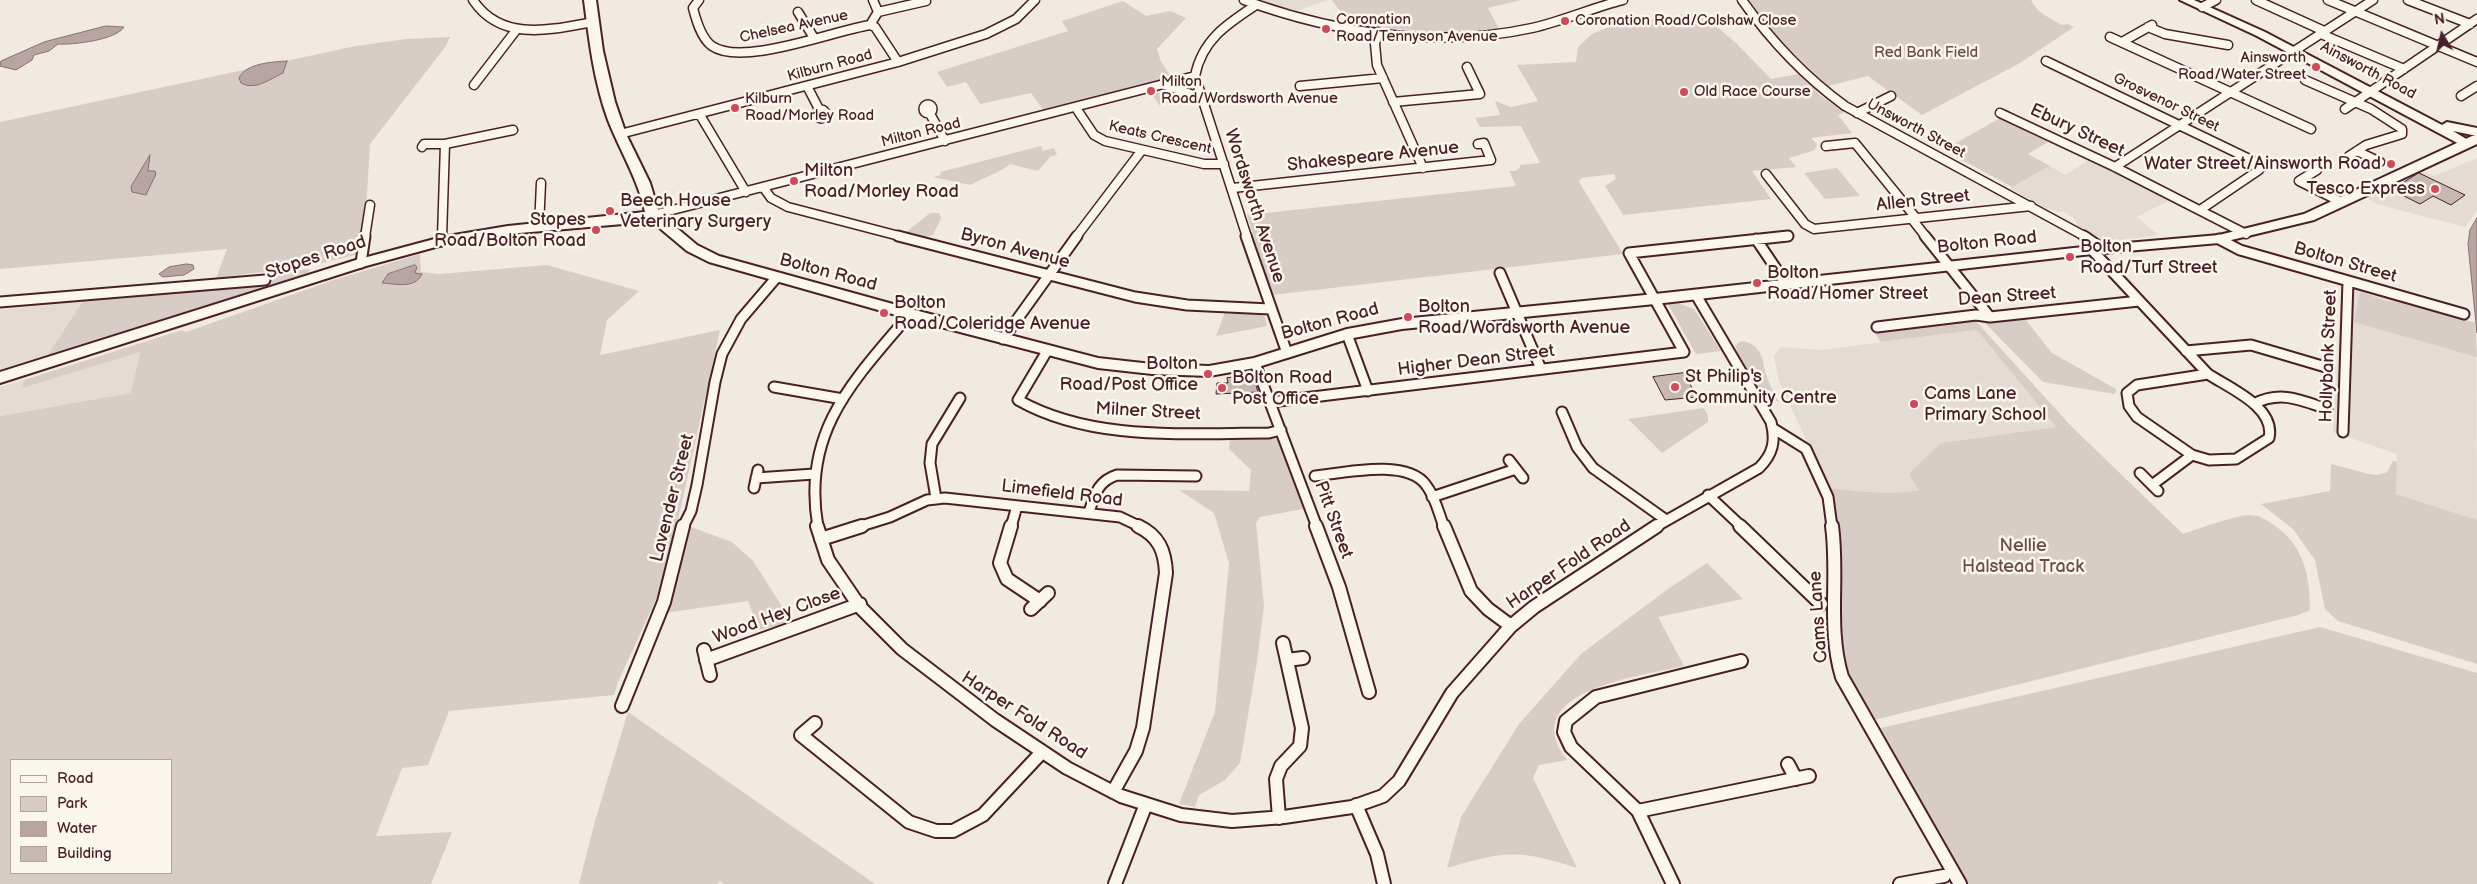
<!DOCTYPE html>
<html>
<head>
<meta charset="utf-8">
<style>
  body { margin:0 }
  #map { position:relative; width:2477px; height:884px; overflow:hidden; background:#f0eae0; font-family:"Balsamiq Sans",sans-serif }
  canvas { display:block }
  .legend { position:absolute; left:10px; top:759px; width:162px; height:115px; box-sizing:border-box; background:#fbf7ec; border:1px solid #b4a19f; margin:0; padding:6px 9px; list-style:none; font-size:15px; color:#4a1f2b }
  .legend li { display:flex; align-items:center; gap:10px; height:25px }
  .legend b { width:25px; border:1px solid #b4a19f }
  .north { position:absolute; left:2417px; top:10px; width:50px; height:50px; -webkit-text-stroke:4px #fbf7ec; paint-order:stroke; rotate:351deg; font-size:14px; font-weight:700; line-height:20px; text-align:center; color:#4a1f2b }
  .north::after { content:''; display:block; margin:auto; width:18px; height:22px; background:#4a1f2b; clip-path:polygon(50% 0,100% 100%,50% 72%,0 100%) }
</style>
</head>
<body>
<div id="map">
<canvas width="2477" height="884"></canvas>
<ul class="legend">
<li><b style="height:6px;background:#fbf7ec"></b>Road</li>
<li><b style="height:14px;background:#d8ccc6"></b>Park</li>
<li><b style="height:14px;background:#b8a4a2"></b>Water</li>
<li><b style="height:14px;background:#c8b8b3"></b>Building</li>
</ul>
<div class="north">N</div>
</div>
<script>
const context = document.querySelector('canvas').getContext('2d');
context.lineJoin = 'round';
function fill(path, color) { context.fillStyle = color; context.fill(path, 'evenodd'); }
function stroke(path, color, width, dash) { context.strokeStyle = color; context.lineWidth = width; context.lineCap = dash ? 'butt' : 'round'; context.setLineDash(dash || []); context.stroke(path); }
function label(font, color, halo, rows, align = 'center') {
  context.font = font + ' "Balsamiq Sans",sans-serif'; context.lineWidth = 5; context.setLineDash([]); context.textBaseline = 'middle'; context.strokeStyle = halo; context.fillStyle = color; for (const [text, x, y, turn = 0] of rows) {
    context.save(); context.translate(x, y); context.rotate((+turn || 0) * Math.PI / 180); context.textAlign = isNaN(turn) ? turn : align; if (halo) context.strokeText(text, 0, 0); context.fillText(text, 0, 0); context.restore();
  }
}
fill(new Path2D(`
  M1253 0H1328L1291 13Z
  M2477 158V210L2465 227 2377 204 2366 197 2420 171 2434 176Z
  M2091 159 2170 200 2137 217 2158 235 2106 242 2078 226 2075 219 2064 212H2058L2043 207 2010 188 2050 166 2065 175Z
  M2342 283 2476 323 2477 520 2396 494 2397 454 2333 432Z
  M83 301 47 356 0 370V310Z
  M1977 330 2056 427 1941 443 1920 490 1902 493H1880L1828 488 1779 381 1774 356 1781 347 1822 350Z
  M140 351 132 393 0 416V387L24 380 23 387Z`), '#e4dbd2');
fill(new Path2D(`
  M1332 0H1521L1488 8 1499 29 1436 32 1350 25Z
  M1749 0H2031C2037 13 2050 18 2062 25L2068 24 2074 27 2020 63 1922 115 1868 76 1828 86 1772 33Z
  M1123 1 1146 16 1170 11 1186 18 1157 49 1161 62 1172 78 1044 111 1031 93 980 104 966 82 947 87 937 72 1068 31 1062 21Z
  M1700 12 1737 44 1771 79 1798 74 1822 97 1845 112 1838 115 1852 133 1811 138 1817 144 1815 150 1789 158 1796 167 1752 171 1771 199 1623 215 1605 186 1616 179 1614 174 1581 178 1579 182 1623 254 1272 295 1247 215 1516 186 1509 171H1516L1520 167V165L1540 163 1521 126 1480 127 1475 118 1500 115 1495 101 1511 107 1538 101 1517 65 1576 62 1578 47 1592 34 1617 24Z
  M450 37 446 46 370 144 366 211 360 254 308 266 216 278 227 249 0 269V122L356 46 406 39Z
  M1166 91 1192 101 1159 105 1152 94Z
  M2000 118 2048 142 2028 154 2050 166 2012 187 1944 150Z
  M1041 146 1043 151 1054 148 1057 155 1051 156 1038 171 1010 164C998 174 984 177 970 185L933 177 941 175 940 172Z
  M1837 168 1860 196 1825 199 1804 173Z
  M930 213H939L941 218 933 235 920 238 921 237 904 234Z
  M420 254 421 272 439 274 547 265 639 291 607 320 600 355 720 330 678 520 657 597 618 682 614 695 449 711 428 765 402 768 376 836 452 832 431 884H0V416L131 393 140 352 22 388 24 380 182 330 186 332 334 280ZM415 265 416 269 411 284 382 283 388 274ZM11 760H171V873H11Z
  M310 269 308 273 47 356 83 301 268 286 274 273Z
  M2360 291 2387 302 2397 301 2475 323 2477 357 2354 322Z
  M1678 303 1694 309 1721 351 1696 354 1668 304Z
  M1225 312 1260 314 1265 317 1267 326 1216 336Z
  M1973 318 2071 426 2183 534C2197 529 2237 515 2250 515 2259 515 2267 520 2274 525 2304 545 2310 577 2310 610L2298 615 1870 721 1845 676 1839 630 1841 579 1836 518 1828 488C1859 491 1889 496 1919 490L1909 474 1941 443 2056 427 1977 330 1881 342 1873 331Z
  M2025 319 2052 353 2116 389 2115 394 2043 382 1985 323Z
  M1741 341C1765 344 1761 362 1768 380 1771 388 1775 395 1779 402L1763 396 1738 353 1735 346Z
  M1704 408 1708 416V422L1662 453 1628 419Z
  M1230 438 1281 439 1303 509 1260 517 1256 523 1264 606 1257 662 1240 763 1225 780 1199 795 1195 807 1179 804 1215 712 1229 563 1214 513 1179 490 1249 491 1251 470 1229 449Z
  M2393 461 2397 462 2396 494 2477 520V664L2338 621 2325 609 2315 560 2293 529 2261 504 2330 491 2331 464 2369 474 2378 475 2387 472Z
  M691 527 732 542 753 561 792 622 759 630 748 601 664 613 675 585Z
  M1707 563 1743 599 1658 617 1684 666C1641 676 1514 691 1567 760L1539 765 1533 778 1577 868C1519 849 1504 851 1447 868L1461 817 1519 724 1581 654 1668 589Z
  M2320 627 2477 673V884H1966L1881 728Z
  M628 712 875 884H724L720 881 717 884H579L595 821Z`), '#d8ccc6');
const water = new Path2D(`
  M106 26 124 27C116 40 73 45 58 44L49 51 34 55 32 60 16 70 0 66 1 61 44 42Z
  M287 61 283 73C270 79 255 91 241 83L239 78C246 63 272 62 287 61Z
  M150 155 148 171H155L156 174 146 195 132 192 131 187Z
  M2477 218V333L2468 244 2470 230Z
  M187 264 193 265 194 269 184 275 163 277 159 274 169 267Z
  M415 265 417 267 415 273 422 274C415 289 396 284 382 283L388 274Z`);
fill(water, '#b8a4a2');
stroke(water, '#8c6f72', 1);
const building = new Path2D(`
  M2419 173 2465 195 2451 205 2433 196 2420 204 2392 190Z
  M1684 373 1697 397 1665 400 1653 377Z
  M1253 376 1258 392 1216 394 1217 383H1228L1227 378Z`);
fill(building, '#c8b8b3');
stroke(building, '#4a1f2b', 1);
const minorFar2 = new Path2D(`
  M473 0C501 42 550 30 593 22
  M699 0 693 8C696 20 701 38 712 46 742 67 833 31 870 25
  M873 0 878 12 870 25 875 27 898 62
  M1244 0C1334 33 1437 49 1532 28 1563 21 1592 8 1623 0
  M1742 0C1771 41 1804 76 1845 106L2086 237
  M2256 0 2324 31
  M2328 0 2477 62
  M2408 0 2470 24
  M2202 7 2216 0
  M798 12 814 38
  M878 12 926 1
  M2148 27 2165 34 2228 45
  M1378 32 1375 44 1377 65 1423 168
  M2321 34 2404 69
  M2110 37 2311 129
  M2122 42 2152 25
  M2046 61 2264 166
  M2305 80 2371 109 2402 129V134L2366 145 2349 156
  M474 85 517 29
  M1165 85 1202 98
  M807 86 820 111
  M1300 86 1383 78
  M2461 96 2477 86
  M1393 102 1480 94 1467 67
  M923.5 109a4.5 4.5 0 1 1 9 0a4.5 4.5 0 1 1-9 0Z
  M1076 108 1094 135 1105 141 1204 164H1224
  M2345 109 2477 19
  M816.5 114a4.5 4.5 0 1 1 9 0a4.5 4.5 0 1 1-9 0Z
  M929 112 945 141
  M1857 113 1891 96
  M2000 113 2115 167 2246 234
  M700 115 746 192
  M620 134 898 62 986 34 1016 19 1035 0
  M1826 146 1855 143 1916 218
  M422 147 424 144H445L513 130
  M2357 151 2380 162
  M2115 167 2373 0
  M2317 170 2299 181 2341 202
  M1766 174 1805 224 1814 229 2031 206
  M763 187 771 198 788 207 903 237
  M1233 188 1491 160 1484 143 1478 144
  M2200 210 2259 170
  M653 215 1195 76
  M1912 219 1926 237
  M539 227 541 183
  M365 237 370 205
  M442 237 445 144
  M1076 237 1142 150
  M1247 237 1195 76C1202 40 1227 24 1256 5
  M1780 237 1788 236`);
const minorFar1 = new Path2D(`
  M898 236 1135 297 1187 305 1270 309
  M1246 236 1287 353
  M1925 236 1990 317
  M2084 236 2103 249
  M1756 239 1787 285
  M2219 239 2240 250 2464 314
  M442 241V236
  M2092 250 2208 374
  M361 263 365 236
  M1500 273 1541 369
  M0 302 265 280
  M1877 327 1976 315 1990 317 2139 301
  M1347 334 1368 391
  M1003 339 1077 236
  M1047 351 1018 400C1092 442 1186 433 1269 433L1281 430
  M2186 351 2251 345 2329 368
  M1255 363 1317 527
  M2208 374C2229 388 2276 407 2269 438L2236 459 2209 460 2192 455 2137 417 2129 406 2127 393 2137 385Z
  M774 387 843 399
  M1271 402 1684 352 1629 253 1788 236
  M2254 404C2280 390 2301 400 2327 409
  M1562 412 1577 447 1593 468 1666 520
  M1774 429 1806 449 1828 497 1832 527
  M2343 432 2348 281
  M1509 460 1523 478
  M2140 473 2158 491
  M1315 476C1343 473 1407 458 1426 485 1435 496 1439 514 1444 527
  M756 478 814 474
  M2152 485 2192 455
  M754 488 758 470
  M1708 495 1742 527
  M1432 497 1516 469
  M936 498 930 463 932 444 960 398
  M1089 512C1095 494 1098 481 1117 475L1196 476
  M683 527 691 511 697 485 715 382 722 354 741 319 776 278
  M818 527C801 432 853 381 910 314
  M858 527 890 517 927 500 945 498 1120 517 1141 527
  M1011 527 1017 506
  M1655 527 1759 468C1773 454 1776 441 1771 422L1696 295`);
const minor = new Path2D(`
  M817 526 828 560 860 607 902 649 995 720 1067 768 1121 796 1181 815 1232 821 1284 817 1352 807 1383 796 1399 781 1452 693 1511 626 1534 607 1657 526
  M1011 526 1000 563 1007 579 1040 601
  M1316 526 1339 587 1369 692
  M1444 526 1471 591 1488 609 1511 626
  M1740 526 1821 604
  M1832 526C1839 576 1827 628 1842 677L1960 884
  M821 539 862 526
  M1031 609 1048 593
  M704 650 710 675
  M706 660 860 604
  M1287 660 1303 658
  M622 706 664 602 683 526
  M815 723 801 735 909 822 936 831H953L983 815 1042 752
  M1788 764 1796 779
  M1113 792 1136 751 1143 728 1166 573C1165 551 1159 536 1138 526
  M1356 805 1377 854 1384 884
  M1638 811 1809 776
  M1279 818 1276 779 1281 766 1300 746 1302 728 1283 643
  M1115 884 1146 804
  M1673 884 1638 811 1571 747 1564 732 1566 721 1596 697 1741 661
  M1900 884 1944 876`);
const secondary = new Path2D(`
  M2180 0H2194L2265 32 2442 125 2447 122 2477 128V136L2453 131 2473 143 2471 146H2463L2257 36Z`);
const primary = new Path2D(`
  M584 0H596L603 51 615 102 626 134 650 183 659 213 697 245 719 256 911 309 1098 358 1152 364 1209 366 1254 358 1347 329 1402 319 1655 294 2092 246 2219 235 2304 214 2472 136 2477 135V144L2314 220 2219 243 2092 254 1655 304 1402 329 1348 339 1255 368 1209 376 1152 374 1098 368 910 319 709 262 687 251 650 220 623 224 508 234 443 245 366 266 0 383V372L356 260 442 237 508 226 645 212C638 179 620 151 608 120 594 82 589 40 584 0Z`);
stroke(minorFar2, '#4a1f2b', 11);
stroke(minorFar1, '#4a1f2b', 13);
stroke(minor, '#4a1f2b', 16);
stroke(secondary, '#4a1f2b', 4);
stroke(primary, '#4a1f2b', 4);
stroke(minorFar2, '#fbf7ec', 8);
stroke(minorFar1, '#fbf7ec', 9);
stroke(minor, '#fbf7ec', 12);
fill(secondary, '#fbf7ec');
fill(primary, '#fbf7ec');
for (const [x, y, r, color] of [
  [1565,21,5,"#d1495b"],
  [1326,29,5,"#d1495b"],
  [2316,67,5,"#d1495b"],
  [1151,91,5,"#d1495b"],
  [1684,92,5,"#d1495b"],
  [735,108,5,"#d1495b"],
  [2391,164,5,"#d1495b"],
  [794,181,5,"#d1495b"],
  [2435,189,5,"#d1495b"],
  [610,211,5,"#d1495b"],
  [596,230,5,"#d1495b"],
  [2070,257,5,"#d1495b"],
  [1757,283,5,"#d1495b"],
  [884,313,5,"#d1495b"],
  [1408,317,5,"#d1495b"],
  [1208,374,5,"#d1495b"],
  [1675,387,5,"#d1495b"],
  [1222,388,5,"#d1495b"],
  [1914,404,5,"#d1495b"]
]) { const dot = new Path2D(); dot.arc(x, y, r, 0, 2 * Math.PI); context.fillStyle = color; context.fill(dot); stroke(dot, '#fbf7ec', 2); }
label('15px', '#4a1f2b', '#fbf7ec', [
  ["Coronation",1336,20],
  ["Road/Tennyson Avenue",1336,37],
  ["Coronation Road/Colshaw Close",1575,21],
  ["Ainsworth",2306,58,"right"],
  ["Road/Water Street",2306,75,"right"],
  ["Milton",1161,82],
  ["Road/Wordsworth Avenue",1161,99],
  ["Old Race Course",1694,92],
  ["Kilburn",745,99],
  ["Road/Morley Road",745,116]
], 'left');
label('15px', '#4a1f2b', '#fbf7ec', [
  ["Chelsea Avenue",794,27,-12],
  ["Kilburn Road",830,66,-15],
  ["Ainsworth Road",2368,71,28],
  ["Grosvenor Street",2166,103,26],
  ["Unsworth Street",1916,129,28],
  ["Milton Road",921,133,-14],
  ["Keats Crescent",1160,138,13]
]);
label('15px', '#6e4a52', '#fbf7ec', [
  ["Red Bank Field",1926,53]
]);
label('18px', '#4a1f2b', '#fbf7ec', [
  ["Ebury Street",2077,131,25],
  ["Shakespeare Avenue",1373,157,-6],
  ["Allen Street",1923,201,-6],
  ["Wordsworth Avenue",1254,206,72],
  ["Bolton Road",1987,243,-6],
  ["Byron Avenue",1015,249,15],
  ["Stopes Road",316,258,-18],
  ["Bolton Street",2345,263,16],
  ["Bolton Road",828,273,15],
  ["Dean Street",2007,297,-4],
  ["Bolton Road",1330,322,-15],
  ["Hollybank Street",2329,356,-88],
  ["Higher Dean Street",1476,361,-7],
  ["Milner Street",1148,412,3],
  ["Limefield Road",1062,494,7],
  ["Lavender Street",673,498,-76],
  ["Pitt Street",1333,520,70],
  ["Harper Fold Road",1569,565,-34],
  ["Wood Hey Close",777,616,-20],
  ["Cams Lane",1819,617,-94],
  ["Harper Fold Road",1024,716,33]
]);
label('18px', '#4a1f2b', '#fbf7ec', [
  ["Water Street/Ainsworth Road",2381,164,"right"],
  ["Milton",804,171],
  ["Road/Morley Road",804,192],
  ["Tesco Express",2425,189,"right"],
  ["Beech House",620,201],
  ["Veterinary Surgery",620,222],
  ["Stopes",586,220,"right"],
  ["Road/Bolton Road",586,241,"right"],
  ["Bolton",2080,247],
  ["Road/Turf Street",2080,268],
  ["Bolton",1767,273],
  ["Road/Homer Street",1767,294],
  ["Bolton",894,303],
  ["Road/Coleridge Avenue",894,324],
  ["Bolton",1418,307],
  ["Road/Wordsworth Avenue",1418,328],
  ["Bolton",1198,364,"right"],
  ["Road/Post Office",1198,385,"right"],
  ["St Philip's",1685,377],
  ["Community Centre",1685,398],
  ["Bolton Road",1232,378],
  ["Post Office",1232,399],
  ["Cams Lane",1924,394],
  ["Primary School",1924,415]
], 'left');
label('18px', '#6e4a52', '#fbf7ec', [
  ["Nellie",2023,546],
  ["Halstead Track",2023,567]
]);
</script>
</body>
</html>
